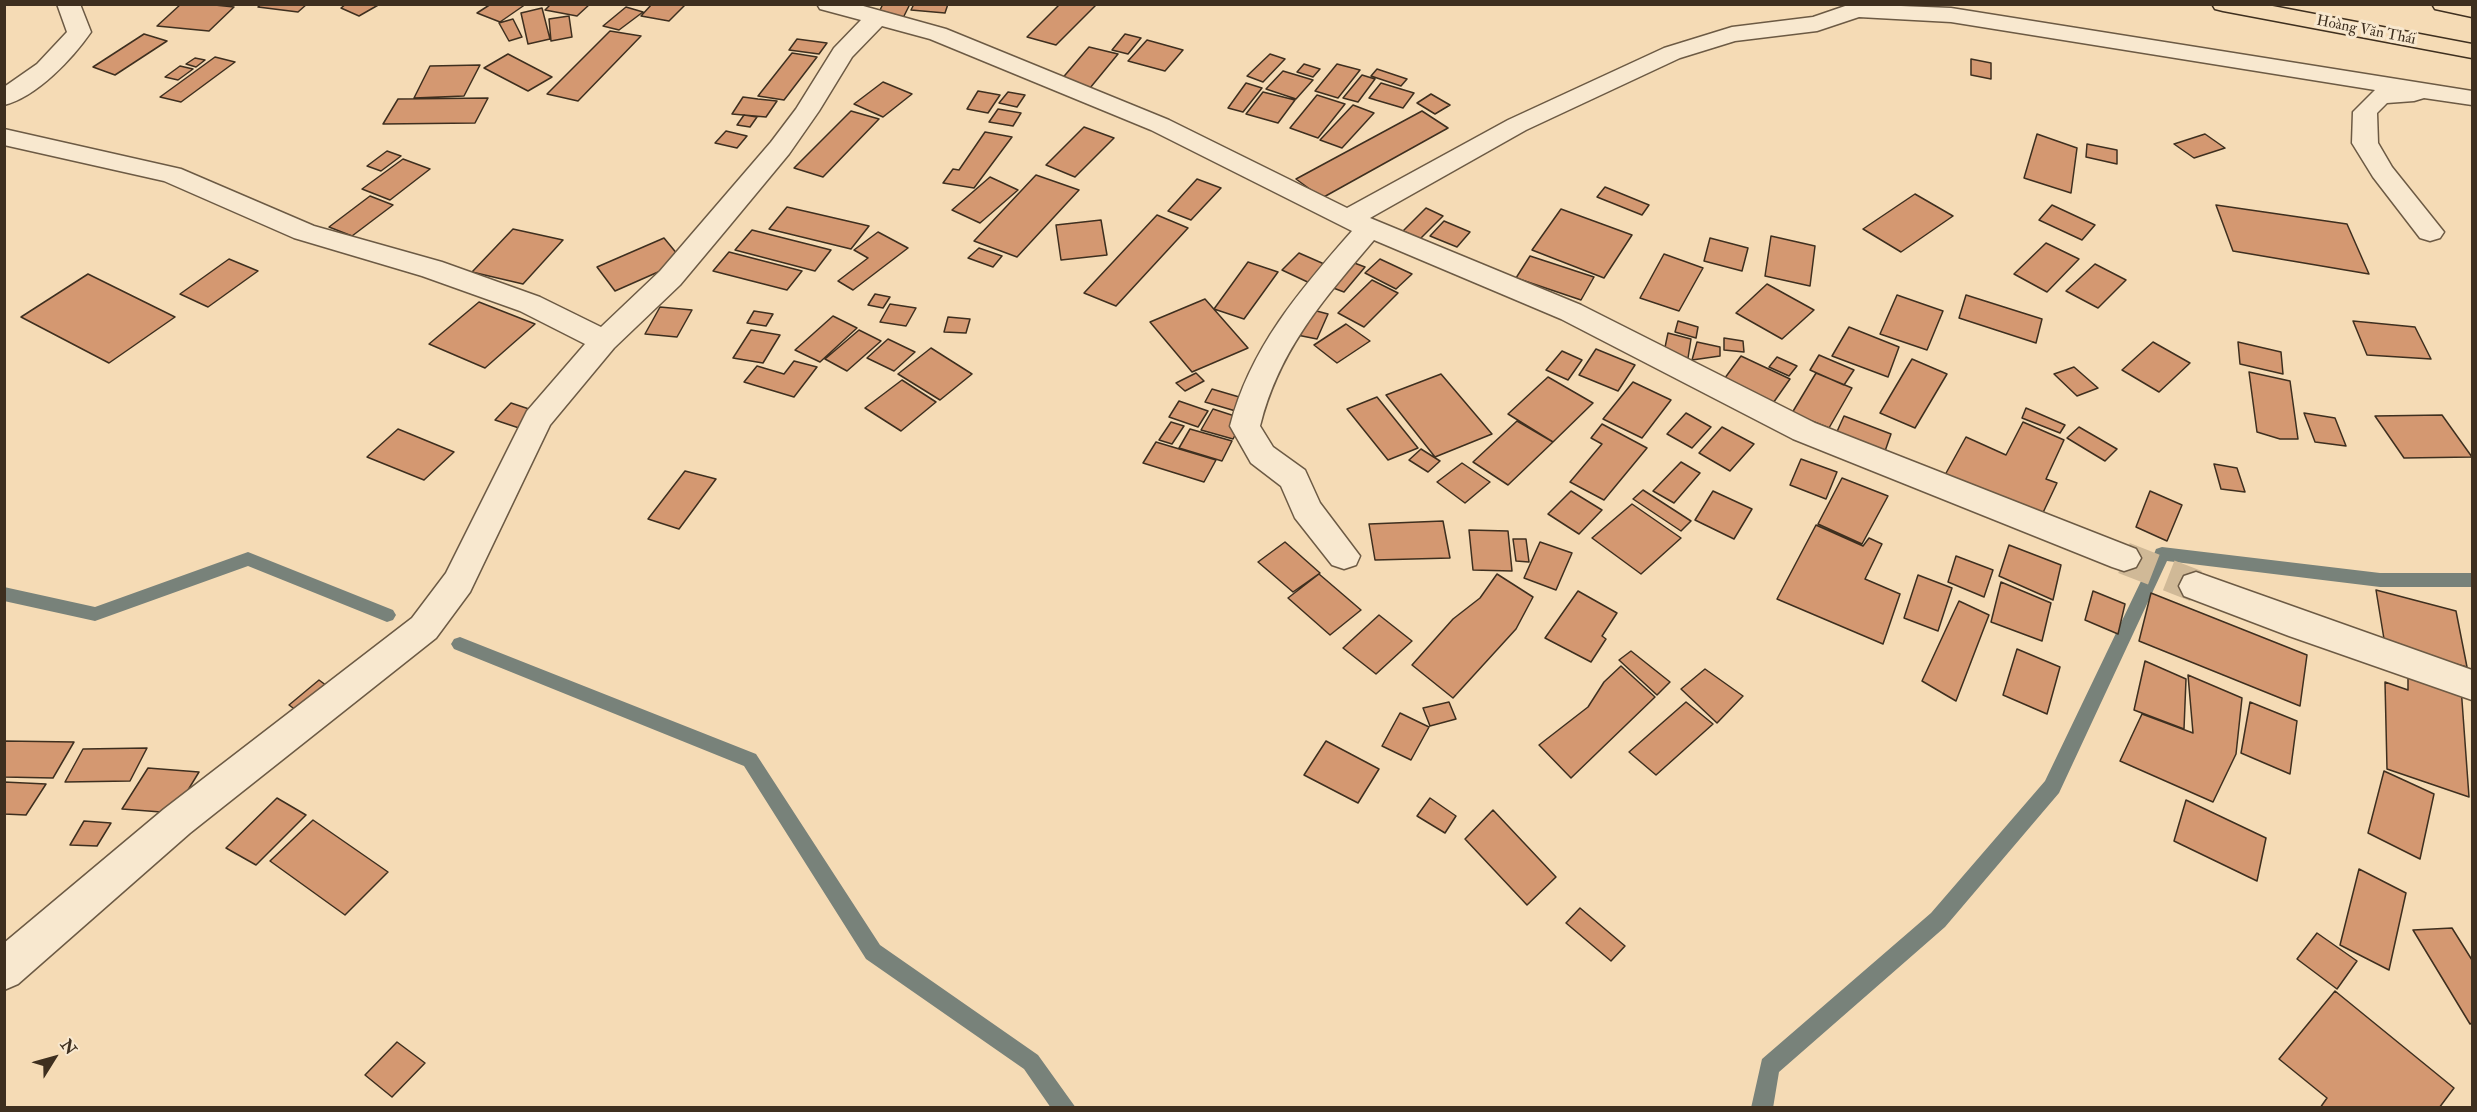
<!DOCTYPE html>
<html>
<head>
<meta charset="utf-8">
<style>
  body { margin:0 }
  #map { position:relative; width:2477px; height:1112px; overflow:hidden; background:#f5dbb5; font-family:"IM FELL Double Pica",serif }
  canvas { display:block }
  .frame { position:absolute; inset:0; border:6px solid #3e2f1f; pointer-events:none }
  .north { position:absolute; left:24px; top:1028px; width:60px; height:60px; -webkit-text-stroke:4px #f8e8cf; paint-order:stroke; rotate:53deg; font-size:16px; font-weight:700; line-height:24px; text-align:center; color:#3e2f1f }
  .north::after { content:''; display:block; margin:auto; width:21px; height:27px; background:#3e2f1f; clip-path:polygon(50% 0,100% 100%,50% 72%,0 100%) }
</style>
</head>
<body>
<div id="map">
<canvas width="2477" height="1112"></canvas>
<div class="frame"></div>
<div class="north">N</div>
</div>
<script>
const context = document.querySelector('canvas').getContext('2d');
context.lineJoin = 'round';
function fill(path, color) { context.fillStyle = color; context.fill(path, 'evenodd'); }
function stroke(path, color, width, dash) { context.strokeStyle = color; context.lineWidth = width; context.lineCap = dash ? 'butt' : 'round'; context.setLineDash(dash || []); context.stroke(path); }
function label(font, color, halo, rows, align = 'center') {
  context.font = font + ' "IM FELL Double Pica",serif'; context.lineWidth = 6; context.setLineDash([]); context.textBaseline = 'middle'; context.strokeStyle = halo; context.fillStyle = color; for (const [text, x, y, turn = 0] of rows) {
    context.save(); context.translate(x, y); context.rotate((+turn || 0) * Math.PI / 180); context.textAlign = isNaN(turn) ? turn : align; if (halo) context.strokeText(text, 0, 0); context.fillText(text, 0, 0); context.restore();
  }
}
fill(new Path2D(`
  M2162 547 2380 573H2472V587H2380L2167 561 2059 793 1945 927 1779 1072 1773 1108H1751L1762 1059 1931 913 2045 781 2154 554 2156 549Z
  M248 552 393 610 396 615 393 620 387 622 248 566 95 621 4 601V587L95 607Z
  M460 637 756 754 880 945 1038 1055 1076 1108H1051L1024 1069 866 959 744 766 454 649 451 644 454 639Z`), '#78827a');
const building = new Path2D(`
  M181 4H205L234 7 209 31 157 26Z
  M261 4H307L298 12 258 7Z
  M346 4H380L359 16 341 8Z
  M491 4H526L500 22 477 13Z
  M551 4H590L577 16 545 10Z
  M652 4H686L669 21 641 16Z
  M883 4H910L903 18 877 16Z
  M914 4H948L945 13 911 10Z
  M1060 4H1097L1056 45 1027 37Z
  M626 7 643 12 619 30 603 26Z
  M542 8 550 39 528 44 521 13Z
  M569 16 572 37 551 41 549 19Z
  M513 19 522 37 509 41 499 23Z
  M610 31 641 36 578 101 547 94Z
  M144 34 167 41 115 75 93 67Z
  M1125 34 1141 38 1128 54 1112 50Z
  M797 39 827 43 819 54 789 50Z
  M1147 40 1183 50 1165 71 1128 61Z
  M1089 47 1118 54 1090 88 1060 81Z
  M792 53 817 57 784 100 758 96Z
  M508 54 552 77 528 91 484 68Z
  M1270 54 1285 59 1263 82 1247 76Z
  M215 57 235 62 181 102 160 97Z
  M195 58 205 60 196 67 186 64Z
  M1971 59 1991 63V79L1971 75Z
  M1304 64 1320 69 1313 77 1297 72Z
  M1337 64 1360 70 1338 98 1315 91Z
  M480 65 464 96 414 98 430 66Z
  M180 66 193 69 178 80 165 77Z
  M1377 69 1407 79 1401 86 1371 76Z
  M1283 71 1313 80 1296 99 1266 89Z
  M1362 75 1375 79 1358 102 1343 98Z
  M883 82 912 94 883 117 854 104Z
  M1246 83 1262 88 1243 112 1228 108Z
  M1381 83 1414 93 1403 108 1369 98Z
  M978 91 1000 95 988 113 967 109Z
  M1008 92 1025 95 1017 107 999 103Z
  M1263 92 1295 100 1278 123 1246 114Z
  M1431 94 1450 105 1435 114 1417 103Z
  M1317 95 1345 104 1318 138 1290 128Z
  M743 97 758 99 777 101 766 117 732 114Z
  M488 98 475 123 383 124 398 99Z
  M1353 105 1374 113 1342 148 1320 140Z
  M998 109 1021 113 1013 126 989 122Z
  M851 111 879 119 823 177 794 168Z
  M1422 111 1448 128 1322 198 1296 179Z
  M744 115 757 117 750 127 737 125Z
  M1084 127 1114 138 1075 177 1046 165Z
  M726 131 747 136 737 148 715 143Z
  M985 132 1012 137 974 188 943 183 953 169 959 170Z
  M2037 134 2077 148 2071 193 2024 178Z
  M2205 134 2225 148 2194 158 2174 144Z
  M2087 144 2117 150V164L2086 157Z
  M387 151 401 156 381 171 367 166Z
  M403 159 430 169 390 200 362 189Z
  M1036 175 1079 190 1017 257 974 241Z
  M990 177 1018 190 980 223 952 210Z
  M1197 179 1221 188 1191 220 1168 211Z
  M1605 187 1649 205 1642 215 1597 197Z
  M1915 194 1953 216 1901 252 1863 229Z
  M370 196 393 205 352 236 329 227Z
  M2052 205 2095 225 2082 240 2039 220Z
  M2216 205 2347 224 2369 274 2233 251Z
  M787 207 869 226 851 249 769 229Z
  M1426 208 1443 216 1420 239 1403 231Z
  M1561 209 1632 235 1604 278 1532 250Z
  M1157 215 1188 228 1116 306 1084 293Z
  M1101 220 1107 255 1061 260 1056 225Z
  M1444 221 1470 232 1457 247 1430 236Z
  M513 229 563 240 523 284 472 272Z
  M752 230 831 250 815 271 735 250Z
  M878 232 908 248 853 290 838 281 868 258 854 250Z
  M1771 236 1815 246 1810 286 1765 276Z
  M664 238 683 261 615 291 597 267Z
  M1710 238 1748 248 1742 271 1704 261Z
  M2046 243 2079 259 2047 292 2014 274Z
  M979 248 1002 256 993 267 968 258Z
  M729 252 802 271 787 290 713 271Z
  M1299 253 1331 267 1314 285 1282 270Z
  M1664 254 1703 268 1679 311 1640 298Z
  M1530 256 1594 277 1581 300 1516 278Z
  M229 259 258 271 208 307 180 294Z
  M1380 259 1412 274 1396 289 1365 273Z
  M1349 261 1365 267 1344 292 1328 286Z
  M1248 262 1278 272 1244 319 1214 309Z
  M2095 264 2126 280 2098 308 2066 291Z
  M88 274 175 317 109 363 21 317Z
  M1372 280 1398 293 1364 327 1338 313Z
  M1767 284 1814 310 1782 339 1736 313Z
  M875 294 890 297 883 308 868 305Z
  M1897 295 1943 311 1927 350 1880 334Z
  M1966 295 2042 319 2036 343 1959 318Z
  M1205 299 1248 348 1192 372 1150 322Z
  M479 302 535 324 485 368 429 344Z
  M890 304 916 308 906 326 880 322Z
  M660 307 692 310 677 337 645 334Z
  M1309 309 1328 314 1317 339 1297 335Z
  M754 311 773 314 766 326 747 323Z
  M833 316 857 328 820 362 795 350Z
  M948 317 970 319 966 333 944 332Z
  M1678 321 1698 327 1696 338 1675 332Z
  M2353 321 2415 327 2431 359 2367 355Z
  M1346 324 1370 341 1337 363 1314 345Z
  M1849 327 1899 347 1888 377 1832 356Z
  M751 330 780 335 763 363 733 358Z
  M859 330 881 341 847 371 825 359Z
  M1668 333 1691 339 1688 358 1664 352Z
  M1724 338 1743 341 1744 352 1724 350Z
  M888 339 915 352 894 371 867 358Z
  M1697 342 1720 347V356L1692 360Z
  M2153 342 2190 363 2159 392 2122 370Z
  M2238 342 2281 352 2283 374 2240 364Z
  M931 348 972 374 940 400 898 374Z
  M1596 349 1635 365 1618 391 1579 375Z
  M1562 351 1582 360 1568 380 1546 370Z
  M1819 355 1854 370 1844 385 1810 370Z
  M1741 356 1790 379 1771 406 1722 382Z
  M1777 357 1797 366 1789 376 1769 367Z
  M1912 359 1947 374 1915 428 1880 413Z
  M794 361 817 367 794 397 744 382 757 366 784 374Z
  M2074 367 2098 388 2077 396 2054 374Z
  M2249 372 2290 381 2298 439H2280L2257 432Z
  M1196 373 1204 381 1185 391 1176 383Z
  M1816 373 1852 388 1829 428 1792 413Z
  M1441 374 1492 434 1435 457 1386 395Z
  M1548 377 1593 403 1553 442 1508 414Z
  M902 380 936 402 901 431 865 408Z
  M1633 382 1671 400 1642 438 1603 419Z
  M1212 389 1246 399 1239 412 1205 402Z
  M1377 397 1418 448 1388 460 1347 409Z
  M1179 401 1208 411 1198 427 1169 417Z
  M511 403 538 412 522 429 495 420Z
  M2026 408 2065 425 2060 433 2022 418Z
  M1213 409 1244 419 1233 439 1201 430Z
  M1686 413 1711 427 1692 448 1667 434Z
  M2304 413 2335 418 2346 446 2315 442Z
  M2442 415 2472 457 2404 458 2375 416Z
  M1844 416 1891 434 1884 454 1835 436Z
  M1517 421 1553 442 1508 485 1473 462Z
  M1171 422 1184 426 1172 444 1159 440Z
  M2023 422 2064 440 2046 479 2057 483 2040 519 1945 475 1966 437 2006 455Z
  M1602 424 1647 448 1604 500 1570 482 1602 444 1591 438Z
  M1722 427 1754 444 1730 471 1699 453Z
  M2079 427 2117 449 2105 461 2067 438Z
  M398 429 454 452 424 480 367 457Z
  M1190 429 1232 441 1222 461 1179 448Z
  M1156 442 1216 460 1204 482 1143 463Z
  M1421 449 1440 461 1428 472 1409 460Z
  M1801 459 1837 472 1826 499 1790 485Z
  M1681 462 1700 473 1674 503 1653 491Z
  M1462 463 1490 482 1465 503 1437 482Z
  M2214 464 2237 468 2245 492 2221 489Z
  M685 471 716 479 679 529 648 519Z
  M1842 478 1888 496 1862 544 1818 524Z
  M1643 490 1691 521 1681 531 1633 499Z
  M1571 491 1602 510 1579 534 1548 514Z
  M1713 491 1752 509 1734 539 1695 520Z
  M2150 491 2182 505 2167 541 2136 527Z
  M1632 504 1681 538 1641 574 1592 538Z
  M1443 521 1450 558 1375 560 1369 524Z
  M1816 525 1863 546 1869 538 1882 544 1865 579 1900 594 1883 644 1777 599Z
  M1469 530 1508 531 1512 571 1473 570Z
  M1513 539H1526L1529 562 1516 561Z
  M1285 542 1320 573 1293 592 1258 562Z
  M1540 542 1572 553 1556 590 1524 578Z
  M2009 545 2061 565 2053 600 1999 576Z
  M1956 556 1993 570 1984 597 1948 582Z
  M1319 574 1361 610 1330 635 1288 598Z
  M1497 574 1533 597 1516 629 1453 698 1412 665 1453 619 1480 598Z
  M1918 575 1952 588 1938 631 1904 618Z
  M2001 582 2051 603 2042 641 1991 622Z
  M2376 590 2456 611 2467 667 2385 645Z
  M1578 591 1617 613 1602 636 1606 639 1591 662 1545 638Z
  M2093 591 2125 604 2118 634 2085 620Z
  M2151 593 2307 655 2300 706 2139 641Z
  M1959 601 1989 615 1956 701 1922 681Z
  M1379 615 1412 641 1376 674 1343 648Z
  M2017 649 2060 667 2047 714 2003 695Z
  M1631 651 1670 682 1657 695 1619 660Z
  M2145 661 2186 679 2184 729 2134 710Z
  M1621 666 1655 697 1571 778 1539 745 1588 707 1604 682Z
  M1705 669 1743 696 1717 723 1681 689Z
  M2408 669 2461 687 2469 797 2387 769 2385 682 2408 690Z
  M2188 675 2242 698 2236 754 2213 802 2120 761 2142 714 2193 733Z
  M319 680 339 695 309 720 289 705Z
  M1449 702 1456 719 1430 726 1423 708Z
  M1686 702 1713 724 1656 775 1629 752Z
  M2250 702 2297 721 2290 774 2241 753Z
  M1400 713 1429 727 1411 760 1382 746Z
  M4 741 74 742 53 778 4 777Z
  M1326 741 1379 769 1358 803 1304 775Z
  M147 748 130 781 65 782 83 749Z
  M148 768 199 772 174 813 122 809Z
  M2384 771 2434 794 2420 859 2368 833Z
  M4 782 46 784 26 815 4 814Z
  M277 798 306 815 256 865 226 848Z
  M1430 798 1456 816 1445 833 1417 816Z
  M2186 800 2266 838 2257 881 2174 841Z
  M1493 810 1556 877 1527 905 1465 839Z
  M313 820 388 872 345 915 270 861Z
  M84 821 111 823 97 846 70 845Z
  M2359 869 2406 893 2389 970 2340 945Z
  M1580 908 1625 946 1611 961 1566 923Z
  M2452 928 2472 960V1023L2470 1024 2413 930Z
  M2317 933 2357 961 2337 989 2297 959Z
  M2335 991 2454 1088 2439 1108H2320L2327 1098 2279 1059Z
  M397 1042 425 1063 392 1097 365 1075Z`);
fill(building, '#d49871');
stroke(building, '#3e2f1f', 1.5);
stroke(new Path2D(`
  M2124 558 2196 586`), '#d0b997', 32, [32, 16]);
const minor = new Path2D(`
  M57 4H80L91 32C73 58 37 97 4 105V87L37 64 67 32Z
  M817 4H856L946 29 1169 120 1347 208 1508 120 1664 48 1732 27 1813 17 1851 4 1951 8 2472 91V105L2424 98 2414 101 2387 103 2377 113 2378 143 2392 167 2444 232 2440 238 2430 241 2420 238 2373 177 2352 143 2353 112 2375 90 1951 22 1859 17 1817 31 1735 41 1680 58 1526 130 1370 218 1581 305 1815 423 2136 549 2141 558 2136 567 2124 571 2112 567 1793 439 1561 319 1374 240C1324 299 1279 349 1260 426L1273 447 1305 470 1320 503 1360 556 1356 565 1344 569 1332 565 1295 518 1281 486 1251 463 1230 426C1250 348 1300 290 1352 231L1151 130 930 39 882 26 852 57 819 111 789 154 726 230 680 285 614 348 550 425 470 592 436 638 190 833 18 984 4 990V943L164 809 412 618 446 573 527 411 585 344 520 311 422 276 294 238 164 181 4 145V129L181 169 314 226 442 262 540 297 601 327 660 271 771 142 796 109 834 48 861 20 820 9Z
  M2196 572 2472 670V700L2289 636 2184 596 2179 586 2184 576Z`);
const major = new Path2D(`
  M2212 4H2262L2472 44V58L2223 11 2215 9Z
  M2432 4H2472V17L2435 9Z`);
stroke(minor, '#6c5a44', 3);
stroke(major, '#3e2f1f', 3);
fill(minor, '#f8e8cf');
fill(major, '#f5dbb5');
label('15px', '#3e2f1f', '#f8e8cf', [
  ["Hoàng Văn Thái",2366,31,11]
]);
</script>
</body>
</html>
